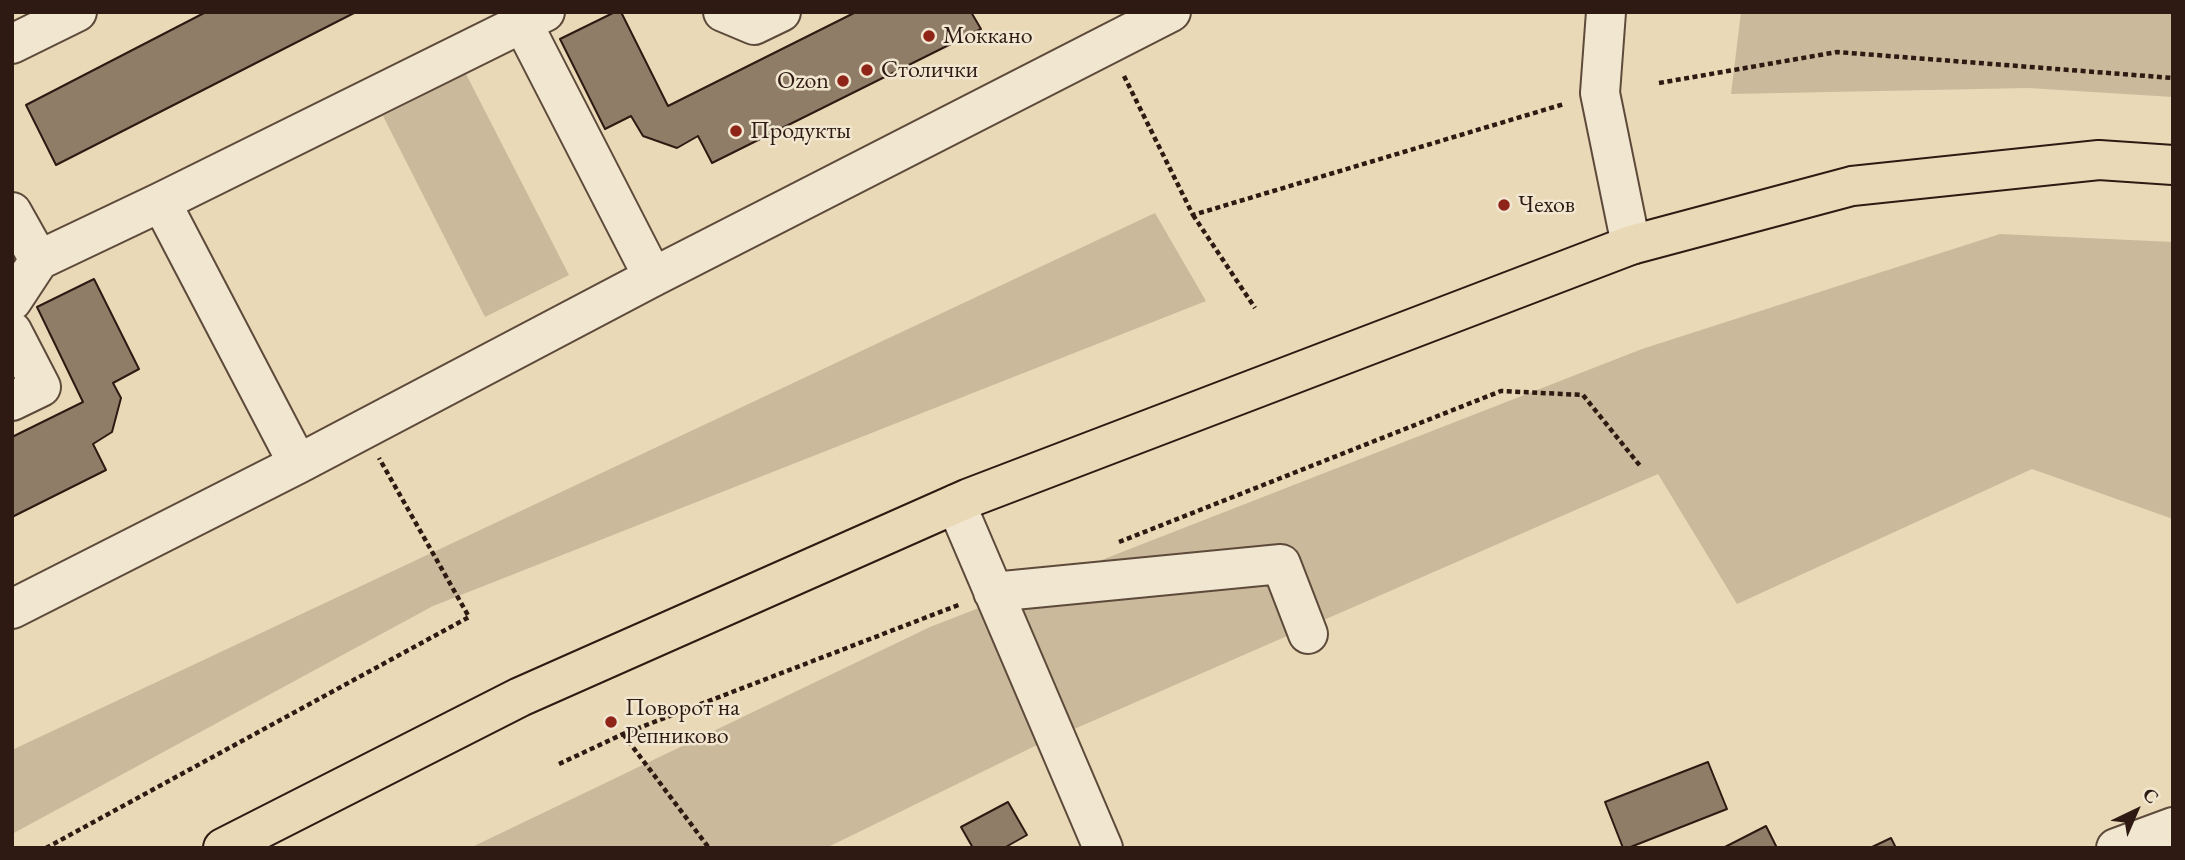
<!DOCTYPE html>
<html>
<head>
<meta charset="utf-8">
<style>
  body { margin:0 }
  #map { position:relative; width:2185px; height:860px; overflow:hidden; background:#ead9b7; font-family:"EB Garamond",serif }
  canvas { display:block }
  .frame { position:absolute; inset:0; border:14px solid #2e1a12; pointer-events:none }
  .north { position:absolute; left:2101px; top:776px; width:70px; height:70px; -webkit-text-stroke:5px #f1e6d0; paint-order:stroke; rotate:44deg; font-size:19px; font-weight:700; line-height:28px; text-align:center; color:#2e1a12 }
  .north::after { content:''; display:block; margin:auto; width:24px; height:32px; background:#2e1a12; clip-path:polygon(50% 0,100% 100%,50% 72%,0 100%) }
</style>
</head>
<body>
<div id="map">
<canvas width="2185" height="860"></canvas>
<div class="frame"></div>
<div class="north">С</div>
</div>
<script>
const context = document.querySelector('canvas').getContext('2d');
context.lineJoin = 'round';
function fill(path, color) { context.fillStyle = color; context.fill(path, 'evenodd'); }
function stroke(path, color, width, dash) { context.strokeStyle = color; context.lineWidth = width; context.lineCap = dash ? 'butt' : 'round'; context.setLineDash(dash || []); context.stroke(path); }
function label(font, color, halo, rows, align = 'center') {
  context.font = font + ' "EB Garamond",serif'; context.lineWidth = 5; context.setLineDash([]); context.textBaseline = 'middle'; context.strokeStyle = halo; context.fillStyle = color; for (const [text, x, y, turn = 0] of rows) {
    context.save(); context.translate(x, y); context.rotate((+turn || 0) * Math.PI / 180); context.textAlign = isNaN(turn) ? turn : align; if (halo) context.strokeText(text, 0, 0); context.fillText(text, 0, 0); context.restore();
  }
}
fill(new Path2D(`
  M1741 12H2173V97L2028 88 1731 94Z
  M466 74 569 275 485 317 383 116Z
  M1155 213 1206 301 433 606 12 834V750Z
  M2000 234 2173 242V519L2032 469 1737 604 1658 474 1033 747 826 848H470L930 627 1642 349Z`), '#cab99b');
const building = new Path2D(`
  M206 12H356L56 165 26 105Z
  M615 12H621L668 106 856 12H971L981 29 712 163 698 136 677 148 643 136 631 116 605 129 560 39Z
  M94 279 139 369 113 383 121 398 112 432 93 444 106 470 12 517V437L83 402 37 307Z
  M1708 762 1727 809 1628 848H1623L1605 802Z
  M1008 802 1027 835 1004 848H973L961 827Z
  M1766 826 1777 848H1723Z
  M1891 838 1896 848H1870Z`);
fill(building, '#907d68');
stroke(building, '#2e1a12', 2);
const minor = new Path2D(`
  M723 12 754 25 781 12
  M1606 12 1600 93 1631 245
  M523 24 653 277
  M12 44 77 12
  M161 202 298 464
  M12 212 39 260
  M12 301 39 260 161 202 545 12
  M12 331 41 387 12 401
  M956 504 1103 848
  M993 592 1281 564 1308 634
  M12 609 298 464 653 277 1171 12
  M2116 848 2173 827`);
const major = new Path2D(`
  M223 848 520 697 969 498 1631 245 1852 186 2099 160 2173 165`);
stroke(minor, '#5d4a3b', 42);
stroke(major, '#2e1a12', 42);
stroke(new Path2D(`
  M1124 76 1193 215 1564 104
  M1659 83 1837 52 2173 78
  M1193 215 1255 308
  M1119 542 1501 391 1583 395 1641 467
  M623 734 709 848
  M559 764 623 734 961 604
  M46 848 469 617 379 458`), '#2e1a12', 4.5, [5, 3.5]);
stroke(minor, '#f1e6d0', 38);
stroke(major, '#ead9b7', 38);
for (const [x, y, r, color] of [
  [929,36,7,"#8f2418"],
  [867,70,7,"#8f2418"],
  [843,81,7,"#8f2418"],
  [736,131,7,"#8f2418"],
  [1504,205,7,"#8f2418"],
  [611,722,7,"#8f2418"]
]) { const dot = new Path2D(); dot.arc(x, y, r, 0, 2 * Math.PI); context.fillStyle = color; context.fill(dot); stroke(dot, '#f1e6d0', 2.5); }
label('24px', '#2e1a12', '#f1e6d0', [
  ["Моккано",943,36],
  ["Столички",881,70],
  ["Ozon",829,81,"right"],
  ["Продукты",750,131],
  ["Чехов",1518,205],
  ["Поворот на",625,708],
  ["Репниково",625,736]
], 'left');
</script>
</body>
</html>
